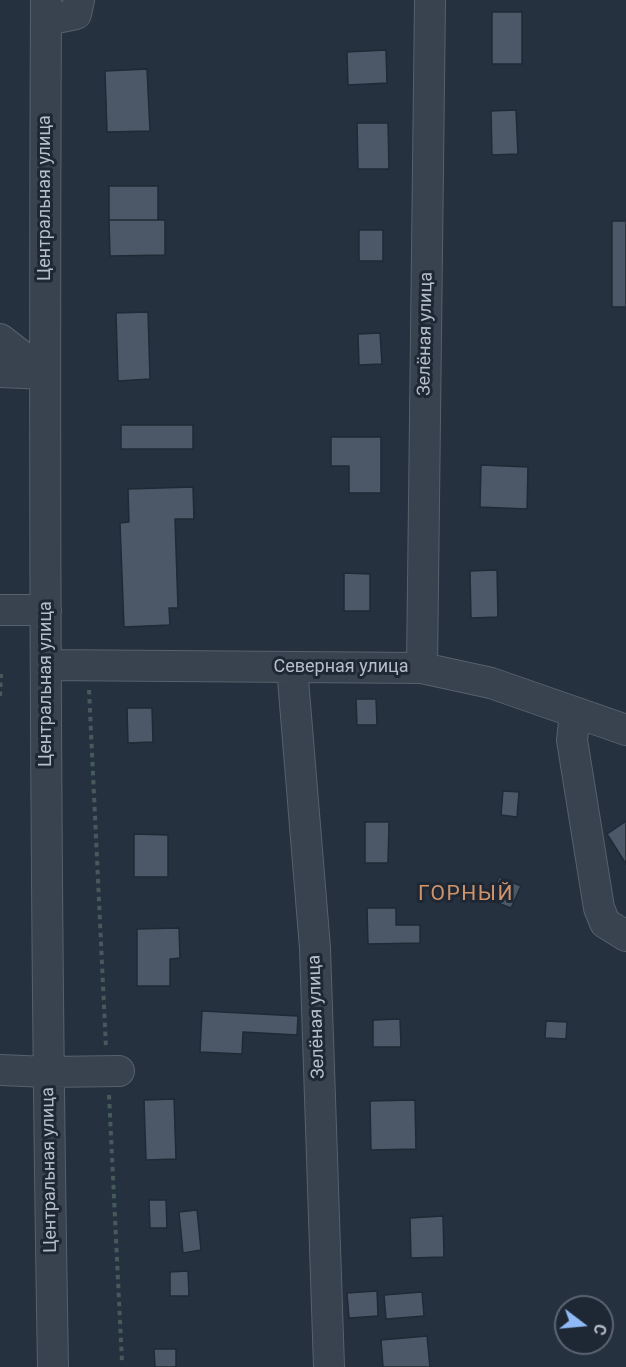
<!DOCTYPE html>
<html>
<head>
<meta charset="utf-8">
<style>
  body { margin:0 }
  #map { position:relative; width:626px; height:1367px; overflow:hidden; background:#25313f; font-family:Roboto,sans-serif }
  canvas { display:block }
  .north { position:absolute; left:554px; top:1295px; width:60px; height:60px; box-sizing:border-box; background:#1e2834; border:2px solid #5b6470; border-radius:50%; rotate:106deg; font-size:16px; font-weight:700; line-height:24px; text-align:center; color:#b6bec9 }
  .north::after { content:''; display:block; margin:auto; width:21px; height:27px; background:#8fbaf5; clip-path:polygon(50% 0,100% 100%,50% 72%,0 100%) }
</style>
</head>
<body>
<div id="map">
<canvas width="626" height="1367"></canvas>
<div class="north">С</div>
</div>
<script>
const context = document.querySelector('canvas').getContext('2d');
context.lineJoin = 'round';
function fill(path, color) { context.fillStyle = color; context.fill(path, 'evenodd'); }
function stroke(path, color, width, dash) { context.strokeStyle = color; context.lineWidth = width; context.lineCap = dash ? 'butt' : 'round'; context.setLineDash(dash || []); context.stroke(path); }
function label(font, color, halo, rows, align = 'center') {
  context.font = font + ' Roboto,sans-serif'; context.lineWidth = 6; context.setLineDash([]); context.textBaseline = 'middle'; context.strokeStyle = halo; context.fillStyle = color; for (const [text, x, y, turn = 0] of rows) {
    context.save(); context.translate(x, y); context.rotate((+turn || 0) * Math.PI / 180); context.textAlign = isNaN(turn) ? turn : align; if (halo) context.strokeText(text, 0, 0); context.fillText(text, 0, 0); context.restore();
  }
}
const building = new Path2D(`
  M492 12H522V64H492Z
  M386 50 387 83 348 85 347 52Z
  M147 69 150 131 107 132 105 71Z
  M516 110 518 154 492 155 491 111Z
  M357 123H388L389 169H358Z
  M109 186H158V220H109Z
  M109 220H165V255L110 256Z
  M612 221H626V307H612Z
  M359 230H383V261H359Z
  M148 312 150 379 118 381 116 313Z
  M380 333 382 364 359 365 358 334Z
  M121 425H193V449H121Z
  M331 437H381V493H349V466H331Z
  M481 465 528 467 527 509 480 507Z
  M193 487 194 519H175L178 608H169L170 625 124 627 120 523 129 522 128 489Z
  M497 570 498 617 471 618 470 571Z
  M344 573 370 574V611H344Z
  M356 699H376L377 725H357Z
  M127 708H152L153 742 128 743Z
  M503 791 519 792 517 817 501 815Z
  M626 821V864L607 834Z
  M365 822H389L388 863H365Z
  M134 834 168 835V877H134Z
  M499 877 521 886 511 908 490 900Z
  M367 908H396V925H420V943L368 944Z
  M179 928 180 958 170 959V986H137V929Z
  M202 1011 298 1016 297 1035 243 1032 242 1054 200 1052Z
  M400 1019 401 1047H373V1020Z
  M546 1021 567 1022 566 1039 545 1038Z
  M174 1099 176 1159 146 1160 144 1100Z
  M415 1100 416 1149 371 1150 370 1101Z
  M149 1200H166L167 1228H150Z
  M197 1210 201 1250 183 1253 179 1212Z
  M443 1216 444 1257 411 1258 410 1218Z
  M188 1271 189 1296H170V1272Z
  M377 1291 378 1316 349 1318 347 1293Z
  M422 1292 424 1316 386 1319 384 1295Z
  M427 1336 430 1367H383L381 1340Z
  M154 1349H176V1367H155Z`);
fill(building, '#4c5867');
stroke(building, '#202a36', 1.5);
const minor = new Path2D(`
  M46 0C44 456 45 911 53 1367
  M52 19 76 14 79 0
  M0 339 45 374
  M0 372 45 374
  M0 610H46
  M46 665 422 668 491 683 626 730
  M292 667 315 948 329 1367
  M422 668 430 0
  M575 713 572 740 599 908 605 923 626 936
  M0 1070 48 1072 119 1071`);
stroke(minor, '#57616c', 32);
stroke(new Path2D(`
  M89 690 106 1048
  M0 696 1 674
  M109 1095 122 1362`), '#465a5c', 4, [4.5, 4.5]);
stroke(minor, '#39434f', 30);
label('18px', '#b6bec9', '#1e2834', [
  ["Центральная улица",45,198,-90],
  ["Зелёная улица",426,334,-89],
  ["Северная улица",341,667],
  ["Центральная улица",46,684,-90],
  ["Зелёная улица",317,1017,-92],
  ["Центральная улица",50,1170,-91]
]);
context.letterSpacing = '1.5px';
label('21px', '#d29368', '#1e2834', [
  ["ГОРНЫЙ",466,895]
]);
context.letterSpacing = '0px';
</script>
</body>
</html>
